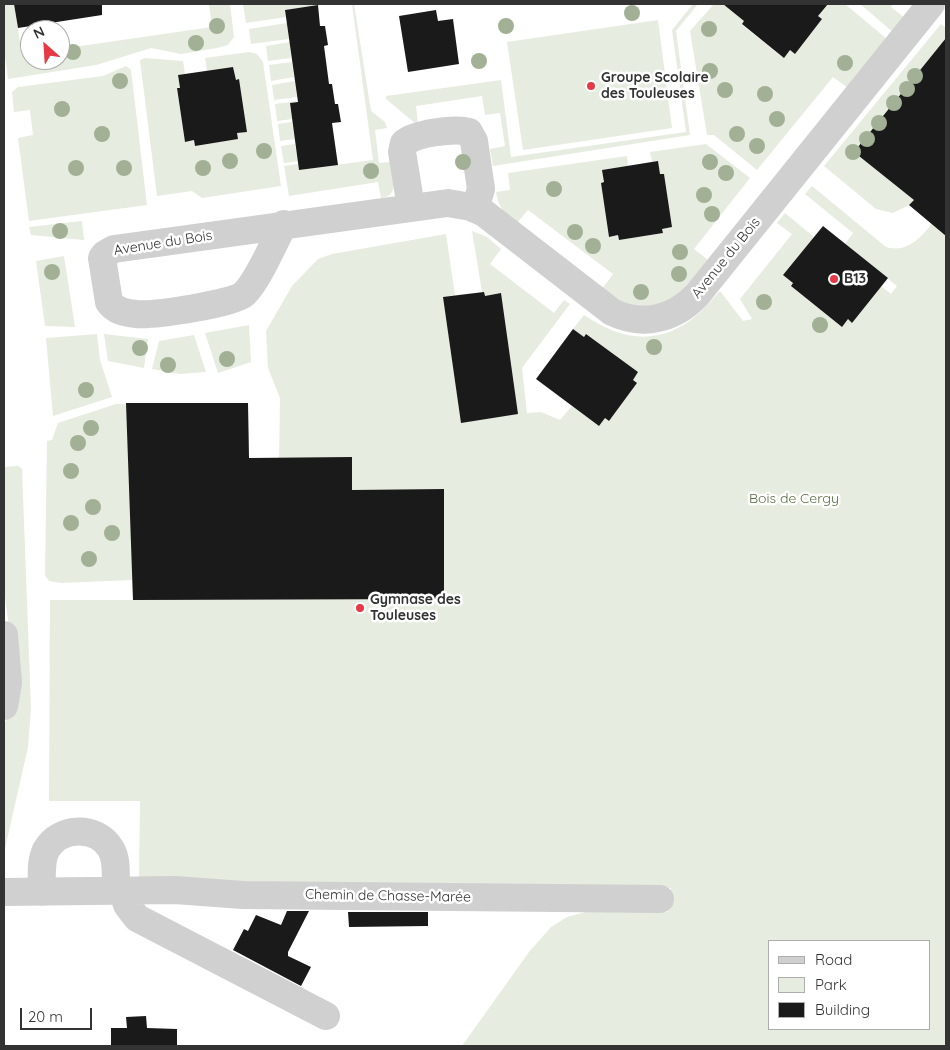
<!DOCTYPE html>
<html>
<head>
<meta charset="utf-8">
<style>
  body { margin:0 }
  #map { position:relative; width:950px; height:1050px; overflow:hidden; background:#fff; font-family:Quicksand,sans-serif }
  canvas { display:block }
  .frame { position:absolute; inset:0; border:5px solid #333; pointer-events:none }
  .legend { position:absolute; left:768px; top:940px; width:162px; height:90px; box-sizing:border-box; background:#fff; border:1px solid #adadad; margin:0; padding:6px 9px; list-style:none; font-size:15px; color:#333 }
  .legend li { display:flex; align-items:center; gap:10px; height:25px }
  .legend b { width:25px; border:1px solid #adadad }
  .north { position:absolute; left:20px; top:20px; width:50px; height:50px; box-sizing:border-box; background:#fff; border:1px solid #adadad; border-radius:50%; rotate:334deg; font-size:14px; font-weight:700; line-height:20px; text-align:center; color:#333 }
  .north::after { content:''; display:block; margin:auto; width:18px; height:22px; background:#e63946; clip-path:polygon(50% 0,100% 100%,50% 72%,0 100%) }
  .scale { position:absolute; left:20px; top:1008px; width:72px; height:22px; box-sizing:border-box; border:2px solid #333; border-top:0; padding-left:6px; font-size:15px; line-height:18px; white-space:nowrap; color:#333; -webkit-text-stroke:4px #fff; paint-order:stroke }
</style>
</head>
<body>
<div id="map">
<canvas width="950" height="1050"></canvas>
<div class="frame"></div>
<ul class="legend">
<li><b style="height:6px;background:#d0d0d0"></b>Road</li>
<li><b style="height:14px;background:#e6ecdf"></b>Park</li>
<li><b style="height:14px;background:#1a1a1a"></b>Building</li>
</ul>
<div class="north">N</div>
<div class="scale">20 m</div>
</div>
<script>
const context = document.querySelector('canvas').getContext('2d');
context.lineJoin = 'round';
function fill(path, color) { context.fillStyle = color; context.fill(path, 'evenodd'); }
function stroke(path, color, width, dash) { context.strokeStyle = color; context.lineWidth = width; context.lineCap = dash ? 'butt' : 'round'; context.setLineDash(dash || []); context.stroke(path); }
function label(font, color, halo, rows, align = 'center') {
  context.font = font + ' Quicksand,sans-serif'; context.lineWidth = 5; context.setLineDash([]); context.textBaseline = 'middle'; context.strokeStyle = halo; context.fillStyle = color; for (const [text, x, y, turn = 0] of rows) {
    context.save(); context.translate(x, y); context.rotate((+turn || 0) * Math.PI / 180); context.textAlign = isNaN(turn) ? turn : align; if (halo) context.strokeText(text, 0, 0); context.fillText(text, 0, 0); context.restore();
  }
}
fill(new Path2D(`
  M4 4H14L22 55 30 54V60H60V49L212 27 209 4H230L234 37 228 45 217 48 181 54 151 48 96 65 8 79C7 67 4 55 4 43 3 29 5 18 4 4Z
  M243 4H326L285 10 286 17 246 23Z
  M352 4H354L371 111 385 122 387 128 375 130 379 163 392 162C393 176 400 196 381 198L378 182 289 196 284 166 298 164 299 170 373 160Z
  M693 4H698L676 31 690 135 493 166 490 149 505 146 500 113 485 115 482 96 416 106 418 124H416L386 99V96L501 80 511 157 686 132 672 30Z
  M714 4H731L738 9 735 13 744 21 742 25 784 58 790 50 795 53 822 19 818 16 824 8 819 4H845L888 40 848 88 833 77 757 170 714 135H707L690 31Z
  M860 4H893L891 7 906 19 894 33Z
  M658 20 672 128 523 150 507 42Z
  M287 23 289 39 251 44 249 29Z
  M941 24 946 28V1046H462L529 952 551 927 567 917 593 910 668 912 671 888 139 881 140 801H49L50 600H133L132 580 61 583 49 581 45 575 47 441 52 440 58 423 116 404 248 403 249 467H279L280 398 268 368 266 331 292 286 318 259 332 254 446 234 455 295 482 292 472 231 487 237 501 249 490 264 554 313 564 300 570 304 522 368 527 413 541 412 560 420 572 406 599 426 605 418 609 421 637 383 633 380 638 372 586 334 584 337 573 329 584 315C622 341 661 347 698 314 706 307 712 299 720 291L743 321 752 319 740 299 792 234 777 223 785 213 814 237 791 286 841 326 848 319 852 322 881 286 891 294 897 286 845 244 853 233 805 194 812 186 886 247C907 253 919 239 932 224L909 205 893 213 876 209 824 166ZM769 941H929V1029H769Z
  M290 42 291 58 268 61 266 46Z
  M249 52 257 54 263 62 281 186 202 198 192 191 157 196 140 60 145 58 183 61 185 74 178 75 180 88 177 89 185 142 194 140 195 145 238 139 237 133 247 132 239 80H236L233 67 207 71 205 58Z
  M292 62 294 77 271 81 269 65Z
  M126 66 131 70 147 205 29 221 18 138 33 135 30 110 14 112 12 92 18 87 103 76Z
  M295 81 297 97 274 100 272 85Z
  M298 101 290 104 292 119 277 121 275 104Z
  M292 122 295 139 280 141 278 124Z
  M295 144 298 161 284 163 281 146Z
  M706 144 750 178 694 249 708 260 680 296 663 306 627 308 602 289 613 274 528 210 516 224C505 214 498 207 496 192L510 190 508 173 627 156 628 166 603 170 604 182 601 183 609 237 618 235 619 240 663 233 662 229 672 227 664 174H660L658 161 652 162 650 152Z
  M82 221 84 240 31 235 29 227Z
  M64 256 75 327 45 326 36 261Z
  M249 325 251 362 218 373 205 333Z
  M97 334 100 360 112 397 53 416 46 338Z
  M104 334 148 339 144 368 108 361Z
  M194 335 206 372 180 374 152 369 159 341Z
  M18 466 22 469 31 708 28 747 4 853V724L12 709 11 641 4 590V467Z`), '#e6ecdf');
fill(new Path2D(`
  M14 4H102V15L18 28Z
  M723 4H828L818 16 822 19 795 54 790 50 784 58 742 24 744 21Z
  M318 5 320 26H325L328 45 324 46 329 84H332L335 104H338L341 122 332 123 338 165 299 170 290 103 298 102 285 10Z
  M436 10 438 21 453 19 459 64 408 72 399 16Z
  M946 38V236L909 205 914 200 854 152Z
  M233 67 236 80 239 79 247 132 237 133 238 139 195 146 194 140 185 142 177 88H180L178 75Z
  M658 161 660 174H664L672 227 662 229 663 233 619 240 618 235 609 237 601 183 604 182 602 170Z
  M823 226 888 278 852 323 848 319 842 327 791 286 793 283 783 275Z
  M484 292 485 296 501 293 518 414 461 423 443 297Z
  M573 329 584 337 586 334 638 372 633 380 637 383 609 421 605 418 599 426 536 379Z
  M126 403H248L249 458 352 457V490L444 489V599L133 600Z
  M287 911H309L288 952V956L311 967 301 986 233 950 244 929 248 931 256 915 281 925Z
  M348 912H428V926L349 927Z
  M146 1016 147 1028 177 1029V1046H111V1028H127L126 1017Z`), '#1a1a1a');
stroke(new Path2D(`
  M411 207 402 152 404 143C416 133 455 128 469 132L474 141 481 189 475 209
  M284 224C274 242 258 281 244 294 233 304 152 316 136 314 125 313 115 311 109 302L102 258 105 254 114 249 448 203 471 207 484 213 612 312C643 327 674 319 697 295L931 4
  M4 635 8 683 4 706
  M123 891 127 905 137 918 326 1016
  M4 892 175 890 243 895 660 899
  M42 892C42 879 40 862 46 850 60 826 97 825 111 849 118 861 115 877 116 891`), '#d0d0d0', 28);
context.fillStyle = '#a2b095';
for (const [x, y] of [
  [632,13],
  [217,26],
  [506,26],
  [709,29],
  [196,43],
  [73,52],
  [479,61],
  [845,63],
  [710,71],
  [915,76],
  [120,81],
  [907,89],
  [725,90],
  [765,94],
  [894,103],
  [62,109],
  [777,119],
  [879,123],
  [102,134],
  [737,134],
  [867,139],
  [757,146],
  [264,151],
  [853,152],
  [230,161],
  [463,162],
  [710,162],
  [76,168],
  [124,168],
  [203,168],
  [371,171],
  [726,173],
  [554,189],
  [704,195],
  [712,214],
  [60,231],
  [575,232],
  [593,246],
  [680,252],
  [52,272],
  [679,274],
  [641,292],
  [764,302],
  [820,325],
  [654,347],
  [140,348],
  [227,359],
  [168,365],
  [86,390],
  [91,428],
  [78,443],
  [71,471],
  [93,507],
  [71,523],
  [112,533],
  [89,559]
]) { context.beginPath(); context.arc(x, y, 8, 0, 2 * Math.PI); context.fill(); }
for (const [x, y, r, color] of [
  [591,86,5,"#e63946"],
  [834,279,5,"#e63946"],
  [360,608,5,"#e63946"]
]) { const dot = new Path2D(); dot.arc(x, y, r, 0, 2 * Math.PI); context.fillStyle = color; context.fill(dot); stroke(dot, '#fff', 2); }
label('bold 14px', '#333', '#fff', [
  ["Groupe Scolaire",601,78],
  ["des Touleuses",601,94],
  ["B13",844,279],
  ["Gymnase des",370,600],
  ["Touleuses",370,616]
], 'left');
label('14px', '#333', '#fff', [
  ["Avenue du Bois",163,243,-9],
  ["Avenue du Bois",726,258,-51],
  ["Chemin de Chasse-Marée",388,896,1]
]);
label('14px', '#56703f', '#fff', [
  ["Bois de Cergy",794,499]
]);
</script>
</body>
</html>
